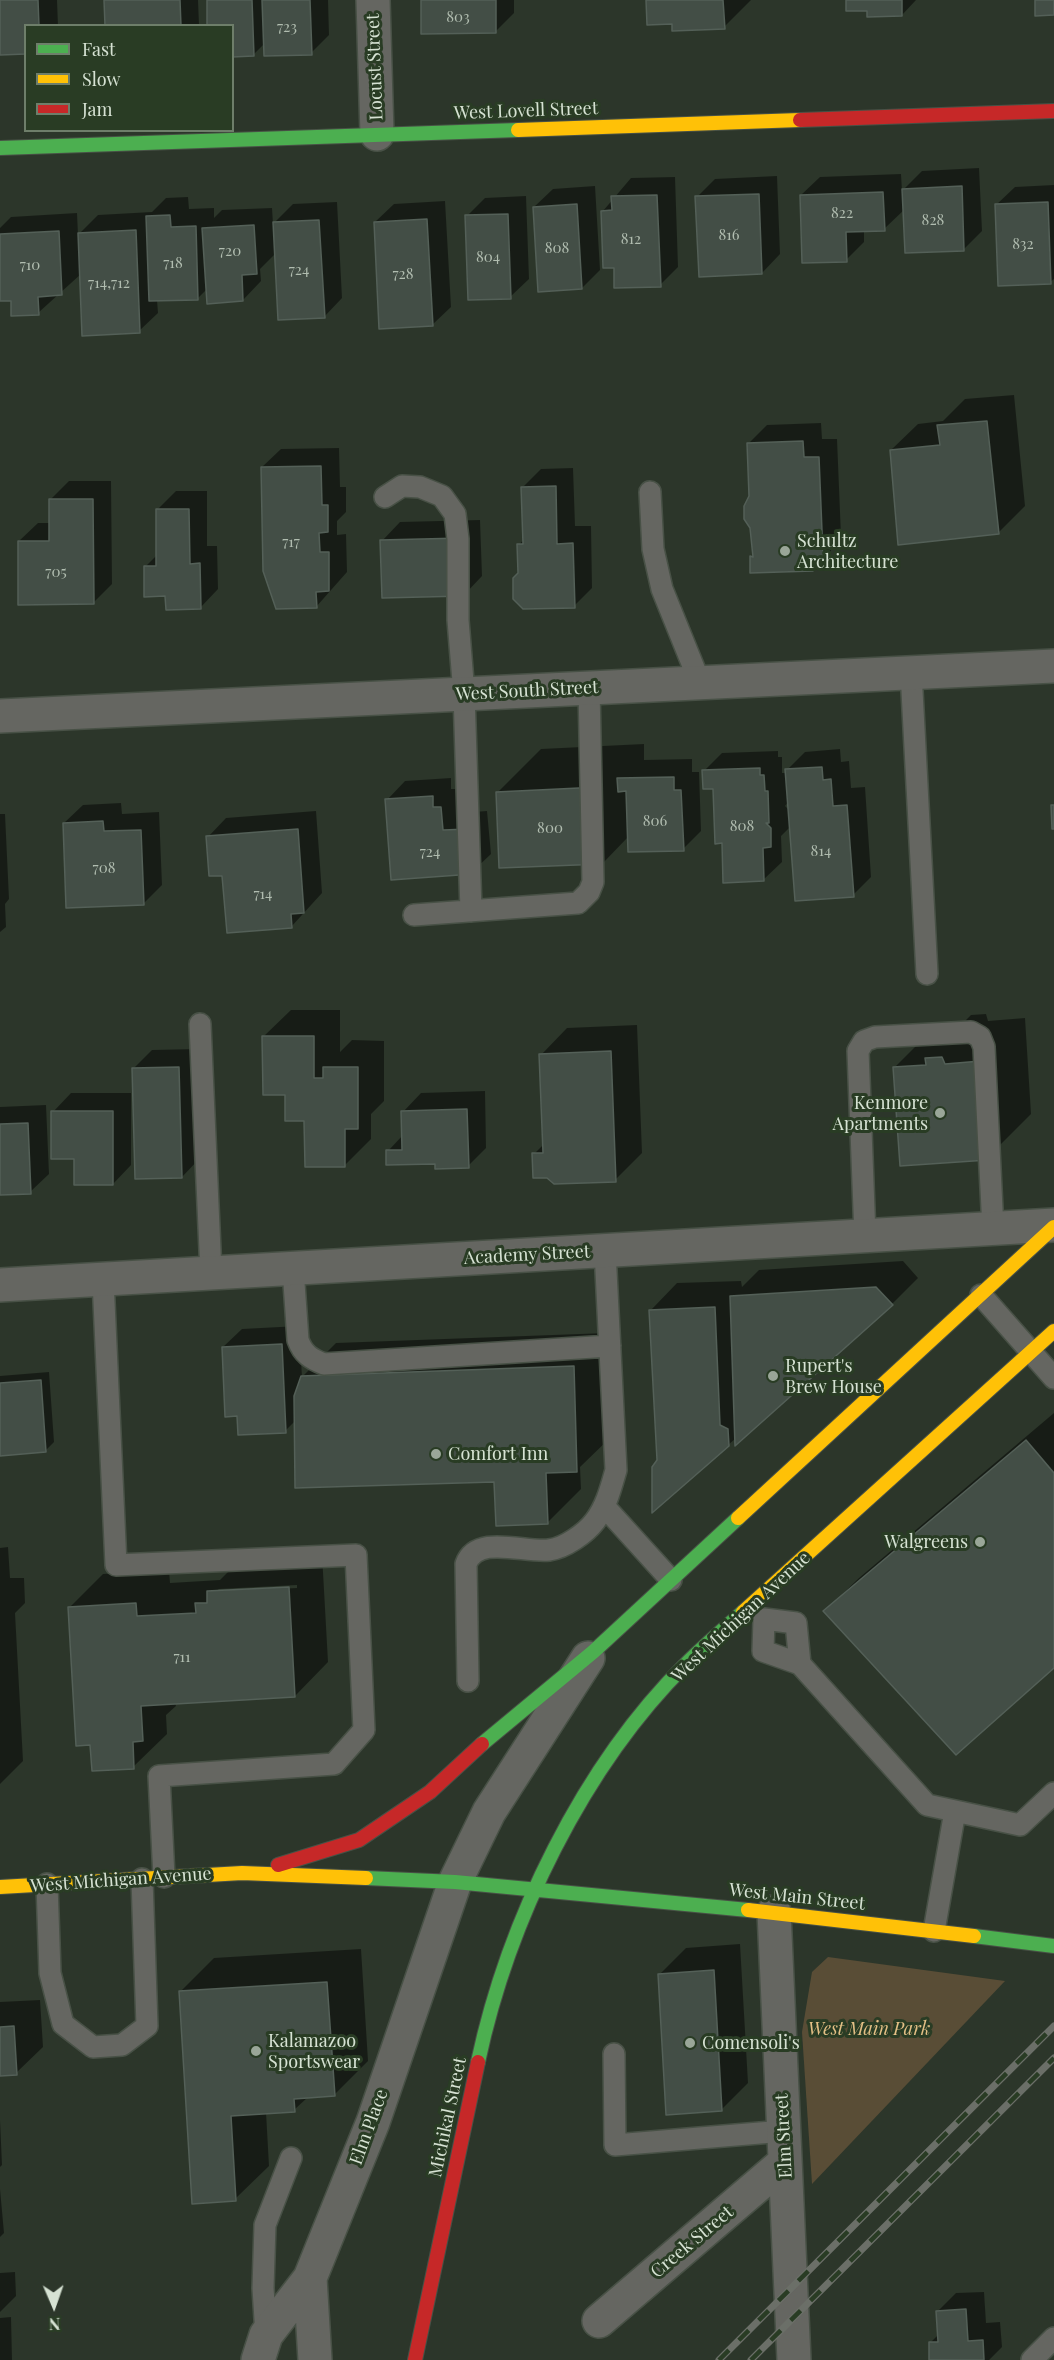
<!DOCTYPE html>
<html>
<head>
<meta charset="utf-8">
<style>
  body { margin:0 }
  #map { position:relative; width:1054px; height:2360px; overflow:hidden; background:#2c362a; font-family:"Playfair Display",serif }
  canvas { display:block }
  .legend { position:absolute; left:24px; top:24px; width:210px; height:108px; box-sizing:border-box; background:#293c24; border:2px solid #6e7e6a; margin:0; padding:8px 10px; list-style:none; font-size:18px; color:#d6e2d3 }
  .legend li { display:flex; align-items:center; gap:12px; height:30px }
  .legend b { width:30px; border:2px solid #6e7e6a }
  .north { position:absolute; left:24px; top:2276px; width:60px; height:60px; -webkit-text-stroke:4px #293c24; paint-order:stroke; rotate:178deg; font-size:16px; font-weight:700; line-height:24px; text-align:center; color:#d6e2d3 }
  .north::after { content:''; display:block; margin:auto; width:21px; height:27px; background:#d6e2d3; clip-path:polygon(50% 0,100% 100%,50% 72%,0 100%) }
</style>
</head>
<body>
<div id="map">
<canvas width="1054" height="2360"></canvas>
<ul class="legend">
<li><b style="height:8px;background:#4caf50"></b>Fast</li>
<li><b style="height:8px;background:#ffc107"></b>Slow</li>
<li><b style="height:8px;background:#c62828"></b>Jam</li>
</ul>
<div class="north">N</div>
</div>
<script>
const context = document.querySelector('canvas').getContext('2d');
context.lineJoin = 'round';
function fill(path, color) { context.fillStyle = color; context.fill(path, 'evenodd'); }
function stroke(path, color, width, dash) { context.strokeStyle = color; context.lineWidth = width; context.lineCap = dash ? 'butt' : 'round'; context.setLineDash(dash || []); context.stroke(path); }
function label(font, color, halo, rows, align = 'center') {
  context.font = font + ' "Playfair Display",serif'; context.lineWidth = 6; context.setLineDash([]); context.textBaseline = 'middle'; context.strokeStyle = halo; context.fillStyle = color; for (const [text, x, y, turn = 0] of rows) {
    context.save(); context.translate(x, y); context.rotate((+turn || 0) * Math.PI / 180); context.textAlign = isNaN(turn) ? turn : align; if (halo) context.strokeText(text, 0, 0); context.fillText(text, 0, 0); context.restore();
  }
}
fill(new Path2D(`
  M828 1957 1005 1981 812 2184 802 2032 812 1972Z`), '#594d36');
fill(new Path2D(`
  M0 0H57L58 26H26L0 54Z
  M105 0H198L199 25 106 26Z
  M208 0H328L329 35 311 53 265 43 253 55 232 26Z
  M422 0H514V13L495 32Z
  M647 0H751L724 27 674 23Z
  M847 0H916L902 15 869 9Z
  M979 168 982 231 964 249 905 209 884 229 864 230V242L846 260 801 195 820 177 901 174 902 191 922 171Z
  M777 176 780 254 762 273 697 197 715 179Z
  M675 177 678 267 660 285 615 266 603 211 631 178Z
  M1054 185V279L1050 282 996 205 1015 187Z
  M595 186 600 270 582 288 534 207 553 189Z
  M526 196 529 279 510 297 467 216 485 198Z
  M188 197 189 209 214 208V218L222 210 272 208 273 224 293 204 337 202 342 298 324 317 276 253 260 269 261 281 243 300 207 289 198 298 157 300 158 313 139 331 81 274 38 313 12 300H0V228L11 217 77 213 78 235 98 215 152 212 166 198Z
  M445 201 451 307 432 325 375 222 394 204Z
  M1014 395 1025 506 998 533 891 450 918 424 943 421 965 399Z
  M821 423 822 439H837L841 536 831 546V551L812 570 751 557 754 554 748 444 767 425Z
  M339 448 340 487H346V512L337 521V535L346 534 347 572 316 607 262 467 281 449Z
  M573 468 575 526H591L592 588 574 606 520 573 519 545 524 539 523 487 541 469Z
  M69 481H111L112 584 93 603 19 541 38 523H51V499Z
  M176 491H207V546H217L218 589 200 608 167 595 145 567 158 554 157 510Z
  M480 520 482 576 464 595 382 541 400 522Z
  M644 744V760L692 759V772H699L701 831 683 849 629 836 603 863 497 793 541 749Z
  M840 749 841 762 849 761 851 788 865 787 871 877 853 895 791 826 781 836 782 862 763 880 724 842 715 788 704 771 722 753 778 751V757H782V773H787V770L805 752ZM789 801 790 811 785 806Z
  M451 778V789H459L461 813 487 811 491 854 472 872 387 800 405 781Z
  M121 803 122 814 159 812 162 885 143 904 64 823 83 805Z
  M316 811 322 893 291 927 224 874 208 837 226 818Z
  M0 814H5L9 899 5 904 6 927 0 932Z
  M291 1010H340V1052L352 1040 384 1041V1101L371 1114V1139L345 1165 286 1094 264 1036Z
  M986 1014 988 1021 1025 1018 1031 1114 987 1158 894 1068 938 1024 964 1022 971 1015Z
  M637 1025 642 1153 615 1180 534 1154 544 1144 541 1055 567 1028Z
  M197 1049 200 1158 182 1177 133 1069 152 1050Z
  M485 1091 486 1148 468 1166 388 1151 403 1135V1112L421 1093Z
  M71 1093H131V1165L113 1184 53 1112Z
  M46 1105 49 1174 30 1192 0 1193V1107Z
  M903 1261 918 1278 892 1304 728 1445 658 1460 651 1310 677 1283 741 1281 742 1287 759 1270Z
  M299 1326 302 1377 336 1343 607 1333 611 1437 580 1467 581 1489 547 1523 496 1480 296 1420 285 1431 238 1415 223 1347 242 1329Z
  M49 1372 54 1442 45 1451 0 1454V1376Z
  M1054 1413V1666L825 1611 859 1578Z
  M8 1547 10 1578H24L25 1603 15 1613 23 1761 0 1784V1548Z
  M322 1554 328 1662 295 1696 175 1702 176 1706 166 1715 167 1734 133 1767 92 1743 69 1608 103 1574 169 1570 170 1583 220 1580 242 1558ZM297 1585V1588L215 1592 219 1589Z
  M740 1944 748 2083 721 2110 660 1974 686 1948Z
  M361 1949 368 2061 334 2095 308 2097 294 2110 266 2112 269 2166 235 2199 180 1992 214 1958Z
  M40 2000 43 2047 16 2073 0 2074V2002Z
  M0 2120 2 2165 0 2167Z
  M0 2189 4 2233 0 2237Z
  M15 2272 16 2296 0 2312V2273Z
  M984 2292 986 2323 1000 2322 1002 2347 989 2360H931L930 2343 939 2334 938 2311 956 2293Z
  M11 2317 12 2360H0V2318Z`), '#0007');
const building = new Path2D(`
  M0 0H38L39 26H26V54L0 55Z
  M104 0H180L181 26H105Z
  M207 0H252L254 56 232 57V26H207Z
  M262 0H310L312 55 264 56Z
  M421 0H496V33L421 34Z
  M646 0H723L725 29 672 31V24L647 25Z
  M846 0H902V16L867 17V11H846Z
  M1035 0H1054V15L1035 16Z
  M962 186 964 251 905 253 902 189Z
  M883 192 885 231 846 232 847 262 802 263 800 195Z
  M759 194 762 274 699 277 695 196Z
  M657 195 661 287 614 288V268H603L601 211 612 210 611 196Z
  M1048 202 1051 284 998 286 995 204Z
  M577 204 582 289 538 292 533 207Z
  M508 214 511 299 468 300 465 215Z
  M170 215 171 227 196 226 198 300 149 301 146 216Z
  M427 219 433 326 379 329 374 222Z
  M319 220 325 318 278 320 273 222Z
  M254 225 257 274 242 275 243 301 207 304 202 228Z
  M136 230 140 333 82 336 78 233Z
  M59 231 62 295 38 297 39 315 11 316V301H0V234Z
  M987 421 999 534 898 545 890 450 940 445 937 425Z
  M803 441 804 457H819L823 556 813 557V571L750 573V556L753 557 750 528 744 519V506L749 496 747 443Z
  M321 466 322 505H328V532L319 533 320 552H329V591L316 592 317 608 276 609 263 571 261 467Z
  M556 486 557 544 573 543 575 608 523 609 513 599V578L518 573 517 544H523L521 487Z
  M49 499H93L94 604 18 605V541H49Z
  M156 509H189L190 564 200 563 201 609 166 610 165 596 144 597V566H156Z
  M463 538 464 596 382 598 380 540Z
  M822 767 823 780 831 779 833 806 847 805 854 897 795 901 785 769Z
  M760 768V775H764L765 791H768L769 823H766L771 828V847L763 848 764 881 723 883 722 843 715 844 713 789H703L702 770Z
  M674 777V790H681L684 851 628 852 626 791 618 792 617 778Z
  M600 787 603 864 499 868 496 792Z
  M433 796V807H441L443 830 469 829 473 874 391 880 385 799Z
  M1051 805H1054V829H1052Z
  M103 821 104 831 141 830 144 905 66 908 63 823Z
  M298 829 304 913 291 914 292 928 227 933 222 876H209L206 836Z
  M262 1036H314V1078H323V1067H358V1129H345V1167H305L304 1121H285V1095H263Z
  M611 1051 616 1182 554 1184 547 1178H533L532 1153H543L539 1054Z
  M942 1057 945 1064 981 1061 988 1160 900 1166 893 1067 926 1065 925 1058Z
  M179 1067 182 1178 135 1179 132 1068Z
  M467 1109 469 1168 435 1169V1164L386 1165V1150H402L401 1111Z
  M51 1111H113V1185H74V1159H51Z
  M28 1123 31 1194 0 1195V1124Z
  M876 1287 893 1305 735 1446 730 1296Z
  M715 1307 720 1425 728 1429 729 1446 652 1513V1467L657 1460 649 1310Z
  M282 1344 286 1433 238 1435 237 1416 225 1417 222 1347Z
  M574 1366 577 1472 546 1473 548 1524 496 1526 494 1482 295 1488 294 1396 301 1376Z
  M41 1380 46 1452 0 1456V1383Z
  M1026 1440 1054 1473V1668L956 1755 823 1611Z
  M289 1587 295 1697 141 1706 143 1741 133 1742 134 1769 92 1771 90 1745 76 1746 68 1607 136 1603 137 1616 196 1613 195 1603H207V1591Z
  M714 1970 722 2111 666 2115 658 1974Z
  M327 1982 335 2096 294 2099 295 2112 231 2116 236 2201 192 2204 179 1991Z
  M14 2026 17 2075 0 2076V2027Z
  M966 2309 968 2341 983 2340 984 2360H929V2342H938L936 2311Z`);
fill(building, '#434e46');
stroke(building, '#546058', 1.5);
const lane = new Path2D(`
  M650 492 653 549 662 589 700 683
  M385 497 402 486 420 487 442 496 455 514 458 539V620L464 694 471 911
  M911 672 927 974
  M414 915 578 903 589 892 593 882 589 688
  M200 1024 211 1273
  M865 1236 858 1051 864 1041 875 1037 971 1032 980 1037 984 1047 993 1229
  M293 1269 298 1340C303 1354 311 1359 324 1364L610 1346
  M103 1280 116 1565 356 1555 364 1730 334 1764 159 1776 164 1877
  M981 1295 1054 1378
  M604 1506 671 1580
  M800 1664 796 1623 764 1619 763 1651 800 1664 927 1805 1020 1825 1054 1793
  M468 1681 466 1564C477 1534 524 1553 549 1550 565 1548 586 1533 595 1521 607 1505 611 1487 616 1470L605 1251
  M47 1884 50 1973 63 2024 93 2047 122 2045 147 2026 142 1879
  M934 1931 955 1811
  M614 2054 615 2145 784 2131
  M266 2335 263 2288 265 2225 291 2158
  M1032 2360 1054 2338`);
const street = new Path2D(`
  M373 0 377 134
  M0 716 1054 666
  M0 1285 1054 1225
  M774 1912 794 2360
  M310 2278 315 2360
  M599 2321 785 2162
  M258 2360 266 2335 310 2278 373 2122 455 1882 489 1812 588 1658`);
const fast = new Path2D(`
  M0 148 518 130
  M482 1744 593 1652 738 1518
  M366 1878 455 1882 748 1910
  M974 1936 1054 1946
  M478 2062C508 1921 583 1766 686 1664 704 1646 724 1629 743 1612`);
const slow = new Path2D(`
  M518 130 800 120
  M738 1518 1054 1227
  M743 1612 1054 1331
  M0 1887 242 1873 366 1878
  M748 1910 974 1936`);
const jam = new Path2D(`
  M800 120 1054 111
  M278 1865 359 1840 430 1792 482 1744
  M415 2360 478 2062`);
stroke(lane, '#485146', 24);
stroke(street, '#485146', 36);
stroke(fast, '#485146', 16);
stroke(slow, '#485146', 16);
stroke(jam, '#485146', 16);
stroke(lane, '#656661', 21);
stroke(street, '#656661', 33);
stroke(fast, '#4caf50', 14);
stroke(slow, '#ffc107', 14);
stroke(jam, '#c62828', 14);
const rail = new Path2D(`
  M719 2360 1054 2026
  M751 2360 1054 2058`);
stroke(rail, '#6b6f68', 7);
stroke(rail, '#293c24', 4.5, [14]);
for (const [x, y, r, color] of [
  [785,551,6,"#9aa698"],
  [940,1113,6,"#9aa698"],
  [773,1376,6,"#9aa698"],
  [436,1454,6,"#9aa698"],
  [980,1542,6,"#9aa698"],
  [690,2043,6,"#9aa698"],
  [256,2051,6,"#9aa698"]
]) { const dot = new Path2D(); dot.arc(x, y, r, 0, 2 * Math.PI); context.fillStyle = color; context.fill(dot); stroke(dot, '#293c24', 2); }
label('15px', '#b1bdb0', null, [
  ["803",458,17],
  ["723",287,27],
  ["822",842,213],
  ["828",933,220],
  ["816",729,235],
  ["812",631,239],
  ["832",1023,244],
  ["808",557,248],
  ["720",230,251],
  ["804",488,257],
  ["718",173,263],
  ["710",30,265],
  ["724",299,270],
  ["728",403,274],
  ["714,712",109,283],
  ["717",291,542],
  ["705",56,572],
  ["806",655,821],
  ["808",742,826],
  ["800",550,828],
  ["814",821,851],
  ["724",430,852],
  ["708",104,868],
  ["714",263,894],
  ["711",182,1657]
]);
label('18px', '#d6e2d3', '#293c24', [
  ["Locust Street",375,67,-92],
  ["West Lovell Street",526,111,-2],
  ["West South Street",527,691,-3],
  ["Academy Street",527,1255,-3],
  ["West Michigan Avenue",741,1617,-43],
  ["West Michigan Avenue",121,1880,-4],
  ["West Main Street",797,1897,6],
  ["Michikal Street",448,2117,-78],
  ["Elm Place",369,2127,-70],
  ["Elm Street",784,2136,-93],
  ["Creek Street",692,2242,-40]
]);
label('18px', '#d6e2d3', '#293c24', [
  ["Schultz",797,541],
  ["Architecture",797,562],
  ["Kenmore",928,1103,"right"],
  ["Apartments",928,1124,"right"],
  ["Rupert's",785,1366],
  ["Brew House",785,1387],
  ["Comfort Inn",448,1454],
  ["Walgreens",968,1542,"right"],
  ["Kalamazoo",268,2041],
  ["Sportswear",268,2062],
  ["Comensoli's",702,2043]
], 'left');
label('italic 18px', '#e3bf85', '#293c24', [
  ["West Main Park",869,2029]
]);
</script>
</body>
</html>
